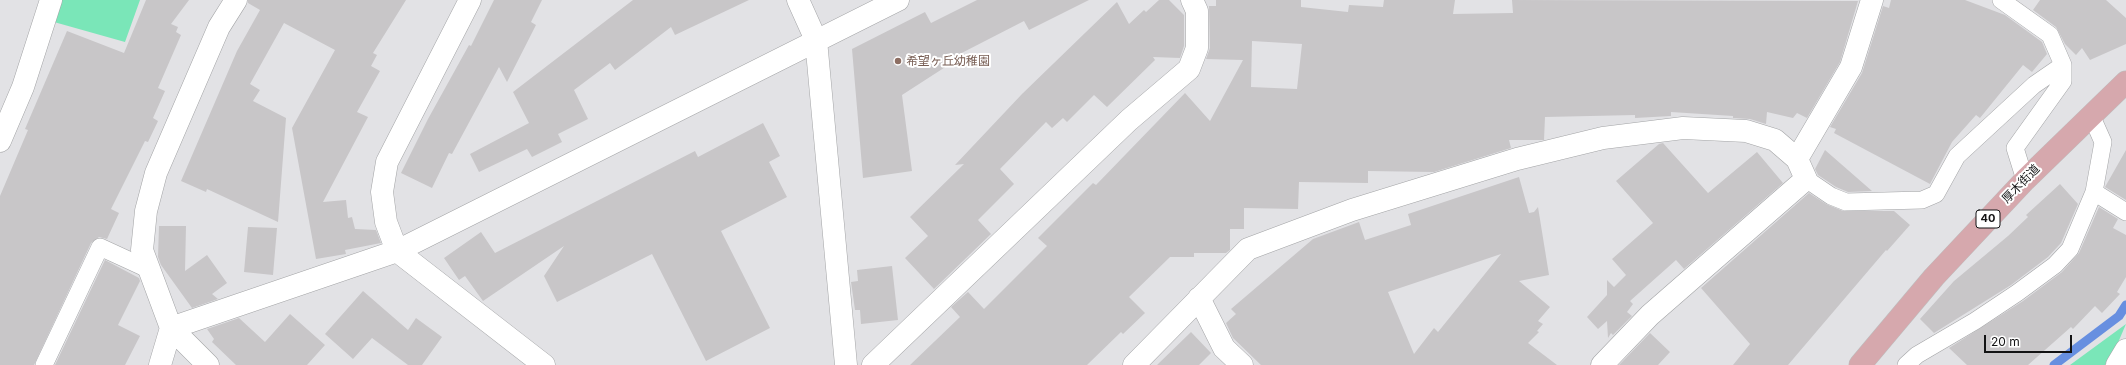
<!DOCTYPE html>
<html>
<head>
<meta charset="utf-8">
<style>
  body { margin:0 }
  #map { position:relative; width:2126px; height:365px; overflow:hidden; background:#e2e2e5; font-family:Inter,sans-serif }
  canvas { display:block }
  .scale { position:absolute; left:1984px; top:335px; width:88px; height:18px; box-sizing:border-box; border:2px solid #131314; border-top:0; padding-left:5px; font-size:12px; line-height:14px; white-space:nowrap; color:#131314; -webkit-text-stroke:3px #fff; paint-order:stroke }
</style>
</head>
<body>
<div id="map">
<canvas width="2126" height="365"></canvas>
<div class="scale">20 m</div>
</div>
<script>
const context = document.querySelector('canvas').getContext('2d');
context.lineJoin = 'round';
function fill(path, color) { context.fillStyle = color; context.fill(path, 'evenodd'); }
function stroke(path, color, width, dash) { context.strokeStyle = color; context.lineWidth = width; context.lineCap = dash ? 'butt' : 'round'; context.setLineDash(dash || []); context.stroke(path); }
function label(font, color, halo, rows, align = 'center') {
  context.font = font + ' Inter,"Noto Sans JP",sans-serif'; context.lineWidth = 4; context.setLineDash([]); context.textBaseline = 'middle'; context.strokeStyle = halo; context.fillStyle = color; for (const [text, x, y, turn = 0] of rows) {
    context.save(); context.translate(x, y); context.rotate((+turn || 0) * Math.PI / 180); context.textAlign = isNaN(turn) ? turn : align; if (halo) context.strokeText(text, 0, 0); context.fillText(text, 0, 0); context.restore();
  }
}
fill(new Path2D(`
  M62 0H140L125 42 54 22Z
  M2126 324 2117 345 2105 365H2070Z`), '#7ae6b8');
stroke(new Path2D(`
  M2054 365 2119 316 2126 305`), '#678fe0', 9);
fill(new Path2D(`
  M146 0H189L171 24 178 27 176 32 181 35 158 88 165 91 153 118 158 121 148 142 145 141 111 209 119 213 107 239 99 237 91 243 34 365H0V196L28 130 25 129 67 31 124 53Z
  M248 0H406L373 53 377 55 371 66 380 71 357 112 368 117 323 202 346 200 348 218 352 217 355 229 376 230 381 243 345 250 346 254 316 259 292 128 335 50 284 23 250 84 260 90 253 101 286 118 278 222 207 189 206 192 181 181 237 51 260 10 248 3Z
  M494 0H542L531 22 536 25 507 82 499 67 452 154 449 153 432 188 401 173 428 119 469 45 471 46Z
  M633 0H749L675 35 671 27 615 70 610 63 574 90 588 119 558 134 562 142 532 157 527 149 479 172 470 154 529 123 513 92Z
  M977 0H1089L1029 30 1024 21 948 60 950 64 902 95 912 171 863 178 852 49 925 12 931 23Z
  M1159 0H1169L1184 15V46L1180 58 1153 57 1155 60 1107 107 1094 95 1067 122 1063 118 1052 128 1046 122 1000 169 1014 184 978 220 991 234 934 289 905 258 928 236 910 217 964 164 955 165 1022 94 1117 2 1129 24 1144 10 1146 12Z
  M1216 0H1301V7L1348 12 1349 5 1383 7 1384 0H1455L1453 14 1513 13 1512 0 1858 1 1840 62 1807 118 1797 113 1793 118 1767 112 1766 124 1750 119 1733 118V116L1671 112V116L1635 118V115L1545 117 1544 140H1509L1511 148 1434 172 1368 171V183L1299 182 1298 209 1244 208V229H1230V250L1226 253H1194V257H1170L1129 297 1145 313 1123 334 1121 332 1087 365H910L960 317 951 307 968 292 984 309 1047 246 1038 238 1093 183 1096 185 1185 93 1210 121 1243 60 1206 59 1210 48 1209 6H1216ZM1252 41 1302 44 1297 89 1251 87Z
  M1891 0H1965L2005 15 2042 42 2047 54 2032 72 2023 65 1980 118 1976 115 1952 142 1930 184 1834 133 1836 129 1830 127 1862 73 1883 6 1889 8Z
  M2040 0H2106L2126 18V44L2090 60 2082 48 2076 55 2065 44 2056 27 2033 10Z
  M763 123 780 156 769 162 787 197 721 231 770 328 706 361 652 254 557 302 544 276 564 246 483 301 465 276 459 280 444 258 481 232 495 253 695 151 698 157Z
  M1663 143 1708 193 1757 152 1783 183 1684 269 1676 260 1630 301 1633 304 1627 312 1632 316 1613 335 1611 333 1608 338 1607 321 1598 329 1587 317 1607 295V280L1614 287 1626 275 1612 259 1653 223 1616 181 1659 144Z
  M1825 150 1872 191 1848 192 1836 187 1818 175 1815 169Z
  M2126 150V200L2105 187Z
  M1519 177 1529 213 1534 212 1538 207 1549 275 1519 281 1550 307 1538 321 1543 324 1537 331 1539 332 1528 343 1557 365H1261L1233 338 1226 323 1236 314 1231 309 1313 239 1359 222 1365 240 1411 225 1408 214ZM1501 254 1438 332 1434 328 1414 354 1388 292Z
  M2060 184 2078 204 2061 243 2048 257 2011 285 1934 333 1920 319 1954 281 2008 236 2028 217 2026 215Z
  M1809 193 1826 204 1843 211H1894L1910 225 1887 251 1886 250 1788 365H1733L1750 344 1701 288Z
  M2099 207 2118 219 2113 228 2126 235V277L2117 292 2120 294 2102 313 2095 306 2073 329 2071 327 2028 365H1967L1949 348 2023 301 2062 272 2079 253Z
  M159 226H186L185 271 207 255 227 283 212 294 218 299 192 308 161 265 158 257Z
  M248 227 277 228 273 275 244 272Z
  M105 260 139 278 140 281 118 325 140 336 125 365H55Z
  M892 266 898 320 861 324 860 310H855L851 282 858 281 857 270Z
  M363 291 408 330 416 318 442 337 422 365H408L372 338 353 359 325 334Z
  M290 314 325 345 307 365H236L212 342 214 339 207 329 239 318 265 342Z
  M1191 332 1211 353 1199 365H1157Z
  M1650 333 1670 352 1658 365H1619Z`), '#c8c6c8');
const lane = new Path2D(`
  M1806 179 1831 196 1846 202 1922 200 1936 194 1957 156 2034 85 2063 65 2050 35 2001 0
  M2025 180 2015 148 2063 81V65
  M2094 192 2126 212
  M44 365 100 247 150 270
  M1906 365 1917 355 1975 321 2017 293 2055 265 2070 249 2094 192 2103 142 2091 115`);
const street = new Path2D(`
  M236 0 219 27 156 173 146 211 142 250 171 328 397 251 898 0
  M470 0 387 162 382 192 386 222 397 251 544 365
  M798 0 816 40 846 365
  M0 141 23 87 51 0
  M1797 159 1851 67 1872 0
  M1199 298 1224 348 1242 365
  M160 365 171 328 208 365
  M873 365 1129 120 1189 69 1197 48V11L1192 0
  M1134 365 1248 249 1352 210 1517 159 1603 138 1683 128 1746 131 1775 140 1797 159 1806 179 1650 315 1602 365
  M2117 365 2126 350`);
const primary = new Path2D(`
  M1860 365 1934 277 2025 180 2126 82`);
stroke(lane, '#a3a4a6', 18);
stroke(street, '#a3a4a6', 23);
stroke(primary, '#bdbdbd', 23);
stroke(lane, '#fff', 17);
stroke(street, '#fff', 22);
stroke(primary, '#d6a8ad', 22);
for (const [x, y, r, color] of [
  [898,61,4,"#8d6e63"]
]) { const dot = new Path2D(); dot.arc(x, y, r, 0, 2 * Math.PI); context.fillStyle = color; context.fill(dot); stroke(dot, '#fff', 1.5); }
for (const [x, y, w] of [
  [1988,219,24]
]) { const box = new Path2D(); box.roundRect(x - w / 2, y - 9, w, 18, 3); context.fillStyle = '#fff'; context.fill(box); stroke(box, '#131314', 1); }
label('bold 11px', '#131314', null, [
  ["40",1988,219]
]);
label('12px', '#785e54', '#fff', [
  ["希望ヶ丘幼稚園",906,61]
], 'left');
label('12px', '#131314', '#fff', [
  ["厚木街道",2021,184,-46]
]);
</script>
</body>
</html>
